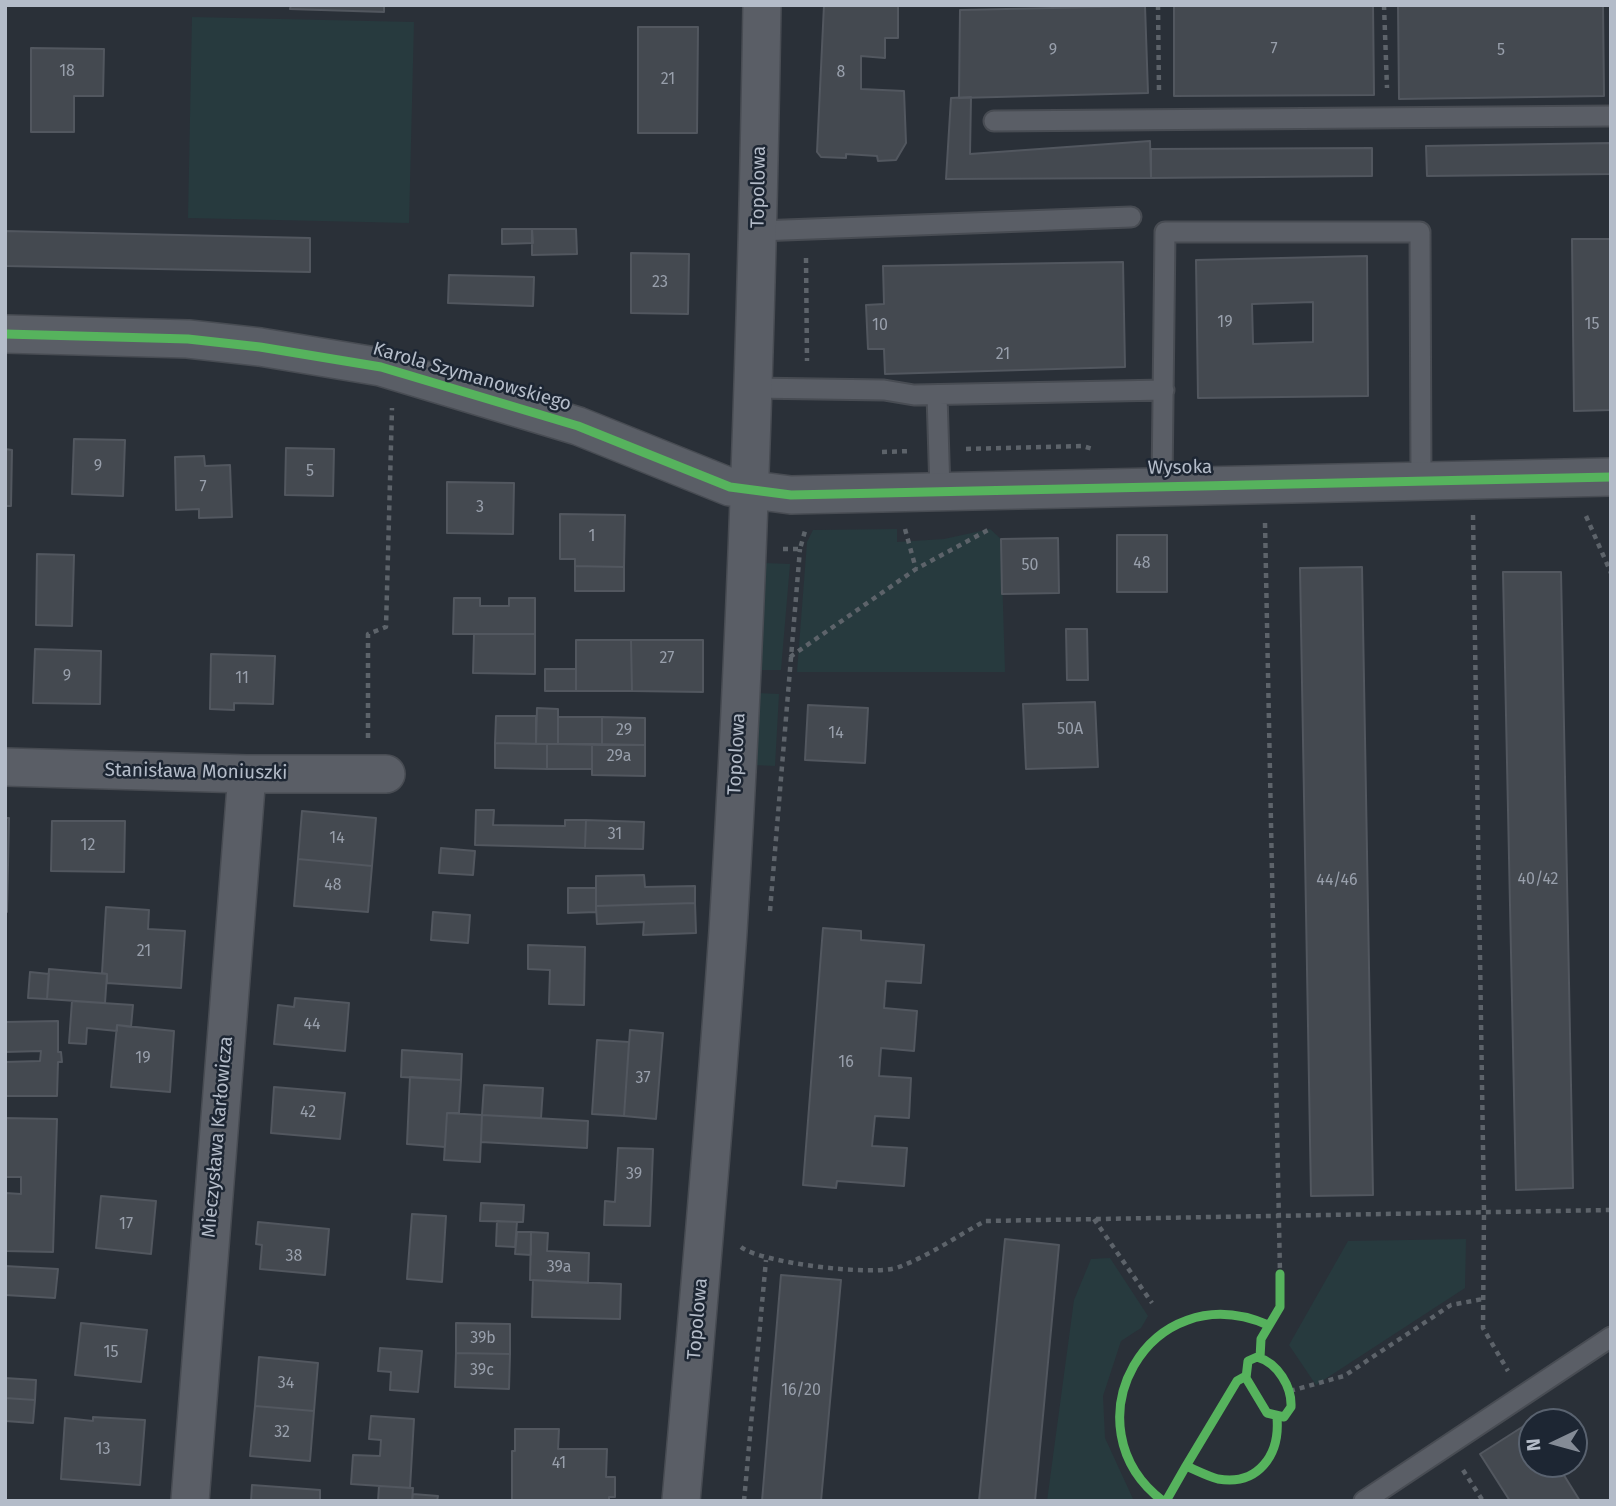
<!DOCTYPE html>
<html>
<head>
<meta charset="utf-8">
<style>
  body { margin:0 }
  #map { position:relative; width:1616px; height:1506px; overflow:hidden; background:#2a3038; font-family:"Fira Sans",sans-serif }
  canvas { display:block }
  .frame { position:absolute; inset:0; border:7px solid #b4bcc9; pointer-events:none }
  .north { position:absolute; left:1518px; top:1408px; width:70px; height:70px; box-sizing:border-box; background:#1d2633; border:2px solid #59626f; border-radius:50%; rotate:265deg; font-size:19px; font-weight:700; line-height:28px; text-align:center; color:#b4bcc9 }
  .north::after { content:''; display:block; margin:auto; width:24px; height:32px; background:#848b96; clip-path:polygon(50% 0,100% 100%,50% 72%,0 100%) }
</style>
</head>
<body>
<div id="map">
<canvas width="1616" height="1506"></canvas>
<div class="frame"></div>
<div class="north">N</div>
</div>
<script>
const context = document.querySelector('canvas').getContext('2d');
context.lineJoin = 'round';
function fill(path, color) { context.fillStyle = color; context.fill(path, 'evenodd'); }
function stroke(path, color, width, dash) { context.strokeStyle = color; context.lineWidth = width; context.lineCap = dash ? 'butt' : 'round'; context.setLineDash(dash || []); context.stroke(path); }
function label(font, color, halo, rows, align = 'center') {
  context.font = font + ' "Fira Sans",sans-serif'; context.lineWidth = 5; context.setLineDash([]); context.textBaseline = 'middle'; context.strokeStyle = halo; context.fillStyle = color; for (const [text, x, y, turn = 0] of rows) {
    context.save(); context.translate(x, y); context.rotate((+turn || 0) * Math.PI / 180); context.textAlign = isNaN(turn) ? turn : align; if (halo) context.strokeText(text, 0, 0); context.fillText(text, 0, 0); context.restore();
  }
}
fill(new Path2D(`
  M192 17 414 22 409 223 188 218Z
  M897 529V542L944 539 990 529 1001 539 1005 672H797L807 542 813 530Z
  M764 563 790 564 781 670H759Z
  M757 693 779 694 775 766 754 765Z
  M1466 1239 1465 1288 1316 1385 1289 1345 1348 1241Z
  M1110 1258 1148 1316 1141 1328 1121 1341 1103 1396 1105 1438 1134 1501H1047L1074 1300 1091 1259Z`), '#273a3e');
const building = new Path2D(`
  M291 5H384V12L290 9Z
  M824 5H898V38H885V58L861 56V89L904 91 906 143 896 160 878 161 877 156 846 154V158L821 157 817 152Z
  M1174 5H1373L1374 95 1174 96Z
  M1603 5 1604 96 1399 99 1398 6Z
  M1145 6 1148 93 959 98 960 10Z
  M638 27H698L697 133H638Z
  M31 48 104 49 103 96H74V132H31Z
  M971 97 970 154 1150 141 1151 178 946 179 951 98Z
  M1611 143V174L1427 176 1426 146Z
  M1372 148V176L1151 178V149Z
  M502 229H532L533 243 502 244Z
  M532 229H576L577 254 532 255Z
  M5 231 310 238V272L5 266Z
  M1572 239H1611V410L1574 411Z
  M631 253 689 254 688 314 631 313Z
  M1367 256 1368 396 1198 398 1196 260ZM1313 302V342L1253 344 1252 304Z
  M1123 262 1125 367 885 374 884 349H868L866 305 884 304 883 266Z
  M449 275 534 277 533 306 448 303Z
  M74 439 125 440 123 496 72 494Z
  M286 448 334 449 333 496 285 495Z
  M5 449 12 450 11 506H5Z
  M204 456 205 466 230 465 232 517 199 518V509L176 510 175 457Z
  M447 482 514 483 513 534 447 533Z
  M560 514 625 515 624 567 575 566V559H560Z
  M1117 535H1167V592H1117Z
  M1058 538 1059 593 1002 594 1001 539Z
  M37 554 74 555 72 626 36 625Z
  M575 566 624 567V591H575Z
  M1362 567 1373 1195 1311 1196 1300 568Z
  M1503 572H1561L1573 1188 1516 1190Z
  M454 598H480V606H509V598H535V634H453Z
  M1066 629H1087L1088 680H1067Z
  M474 634H535V674L473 673Z
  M576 640H631L632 691H576Z
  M631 640H703V692L632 691Z
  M35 649 101 651 100 704 33 703Z
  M211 654 275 656 273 704 234 703V710L210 709Z
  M545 669H576V691H545Z
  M1095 702 1098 767 1026 769 1023 704Z
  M808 705 868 708 865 763 805 760Z
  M537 708 558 709V744H536Z
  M496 716H536V744L495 743Z
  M558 717H602V745L558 744Z
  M602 717 645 718V745H602Z
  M495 743 547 744V769L495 768Z
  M547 744H592V769H547Z
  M592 744 645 745V776L592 775Z
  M476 810H494L493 825 565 826V820H586L585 848 475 845Z
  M302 811 376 818 372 866 298 859Z
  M5 818H9L7 912H5Z
  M586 820 644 822 643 849 585 848Z
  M52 821H125L124 872 51 871Z
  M441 848 475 851 473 875 439 873Z
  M298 859 372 866 368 912 294 906Z
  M644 875 645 887 695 886V903L596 906V876Z
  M568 888H596V912L568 913Z
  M695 903 696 933 643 935 644 922 597 924 596 906Z
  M106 907 149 910 148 929 185 931 181 988 107 983V974L102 973Z
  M433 912 470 915 468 943 431 940Z
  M823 928 861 931V940L924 945 921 983 886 981 884 1008 917 1011 914 1051 881 1048 879 1076 911 1078 909 1118 875 1116 872 1146 907 1148 904 1186 837 1181 836 1188 803 1185Z
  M528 945 585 947 584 1005 549 1004 550 970 528 969Z
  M49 969 107 974 105 1003 47 999Z
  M30 972 49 974 47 999 28 998Z
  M295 998 349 1003 345 1051 274 1044 278 1005 294 1007Z
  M72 1001 133 1005 131 1027 117 1025V1031L87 1028 86 1044 69 1043Z
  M58 1021V1052H61L62 1062H58L57 1096H5V1062L40 1061 41 1051 5 1052V1022Z
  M117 1025 174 1031 170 1092 111 1087Z
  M630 1030 663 1033 656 1119 624 1116Z
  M597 1040 629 1042 624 1116 592 1114Z
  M402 1050 462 1054 461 1080 401 1077Z
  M410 1077 461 1080 459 1113H447L445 1147 407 1144Z
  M484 1085 543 1088 541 1118 482 1115Z
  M274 1087 345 1093 340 1139 271 1133Z
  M447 1113 482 1115 480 1162 444 1160Z
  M482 1115 588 1121 587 1148 481 1142Z
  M5 1118 57 1119 53 1252 5 1251V1193L21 1194V1177H5Z
  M618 1148 653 1149 650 1226 604 1225 605 1201 615 1202Z
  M101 1196 156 1201 151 1254 96 1248Z
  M481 1203 524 1205 523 1222 480 1221Z
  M412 1214 446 1216 442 1282 407 1279Z
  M497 1221 517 1222 515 1247 496 1246Z
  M258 1222 329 1229 325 1275 260 1269 262 1245 256 1244Z
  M517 1232H531V1255L515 1254Z
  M531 1232 548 1233 547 1251 589 1253 588 1283 530 1280Z
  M1005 1239 1059 1245 1035 1501H979Z
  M5 1266 58 1269 55 1298 5 1295Z
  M781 1275 841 1280 821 1501H762Z
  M533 1280 621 1284 620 1319 532 1317Z
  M81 1323 147 1330 141 1382 75 1375Z
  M456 1323 510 1324V1354L456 1353Z
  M380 1348 422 1351 418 1392 390 1390 391 1372 378 1371Z
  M456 1353 510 1354 509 1389 455 1387Z
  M259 1357 318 1363 314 1411 255 1406Z
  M5 1378 36 1380 35 1400 5 1398Z
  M5 1398 35 1400 33 1423 5 1421Z
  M255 1406 314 1411 310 1461 250 1456Z
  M371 1416 414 1419 410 1488 351 1484 353 1455 380 1456 381 1440 369 1439Z
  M93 1417 145 1420 140 1485 61 1479 65 1418 93 1421Z
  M1530 1422 1532 1464H1557L1580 1501H1510L1480 1454Z
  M515 1429H559L558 1449H607L606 1477H615V1497H609V1501H512V1451H515Z
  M252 1485 320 1490V1501H251Z
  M379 1486 413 1488 412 1501H378Z
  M413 1494 438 1496 437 1501H412Z`);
fill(building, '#444950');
stroke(building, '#52575f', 2);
const lane = new Path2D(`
  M994 121 1611 116
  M758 231 1131 217
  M753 388 884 390 914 395 1164 390
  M937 395 940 491
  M1162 485 1165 232H1420L1421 480
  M1364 1501 1611 1337`);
const street = new Path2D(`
  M5 334 188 339 260 347 381 367 578 426 730 487 791 495 1611 477
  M5 767 247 774H386
  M190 1501 247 774
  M681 1501C698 1311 715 1121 728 931 747 622 757 314 762 5`);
stroke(lane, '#484c53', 23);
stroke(street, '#484c53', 40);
stroke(new Path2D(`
  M1158 5 1159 92
  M1384 5 1387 88
  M806 258 807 361
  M966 449 1082 446 1093 449
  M882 452 912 451
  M1473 515 1484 1211 1483 1328 1508 1371
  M1586 516 1611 573
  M1265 523 1280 1274
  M905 529 916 569
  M783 549H800L805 531
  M790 657 916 569 988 530
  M368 738V634L386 627 392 408
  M770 911 800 549
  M1094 1219 1152 1303
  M741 1247C761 1263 875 1277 899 1267 929 1256 957 1236 985 1221L1611 1210
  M1290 1391 1344 1376 1451 1305 1483 1299
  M1463 1470 1483 1501
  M744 1501 766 1260`), '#5d636a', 4.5, [5, 5]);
stroke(lane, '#5a5e66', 19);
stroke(street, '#5a5e66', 37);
stroke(new Path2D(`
  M5 334 188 339 260 347 381 367 578 426 730 487 791 495 1611 477
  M1257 1357C1278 1363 1292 1387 1291 1407L1284 1417 1267 1413 1246 1378 1248 1361Z
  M1260 1358 1261 1339 1280 1307V1274
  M1186 1466 1237 1381 1246 1376
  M1163 1501C1065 1427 1148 1273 1268 1325
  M1166 1501 1186 1466C1196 1470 1207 1476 1218 1479 1258 1486 1280 1455 1277 1418`), '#56b35d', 9);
label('16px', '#989fab', null, [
  ["7",1274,50],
  ["9",1053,51],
  ["5",1501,51],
  ["18",67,72],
  ["8",841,73],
  ["21",668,80],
  ["23",660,283],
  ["19",1225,323],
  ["15",1592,325],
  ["10",880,326],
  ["21",1003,355],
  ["9",98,467],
  ["5",310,472],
  ["7",203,488],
  ["3",480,508],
  ["1",592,537],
  ["48",1142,564],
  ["50",1030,566],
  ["27",667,659],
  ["9",67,677],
  ["11",242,679],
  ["50A",1070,730],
  ["29",624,731],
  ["14",836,734],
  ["29a",619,757],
  ["31",615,835],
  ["14",337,839],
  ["12",88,846],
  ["40/42",1538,880],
  ["44/46",1337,881],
  ["48",333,886],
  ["21",144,952],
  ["44",312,1025],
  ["19",143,1059],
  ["16",846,1063],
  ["37",643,1079],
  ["42",308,1113],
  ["39",634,1175],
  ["17",126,1225],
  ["38",294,1257],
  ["39a",559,1268],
  ["39b",483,1339],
  ["15",111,1353],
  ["39c",482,1371],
  ["34",286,1384],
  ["16/20",801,1391],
  ["32",282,1433],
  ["13",103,1450],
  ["41",559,1464]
]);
label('19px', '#b4bcc9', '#1d2633', [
  ["Topolowa",759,187,-89],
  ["Karola Szymanowskiego",472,377,16],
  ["Wysoka",1180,468,-1],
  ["Topolowa",737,754,-87],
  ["Stanisława Moniuszki",196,772,1],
  ["Mieczysława Karłowicza",218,1137,-85],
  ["Topolowa",698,1319,-85]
]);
</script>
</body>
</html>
